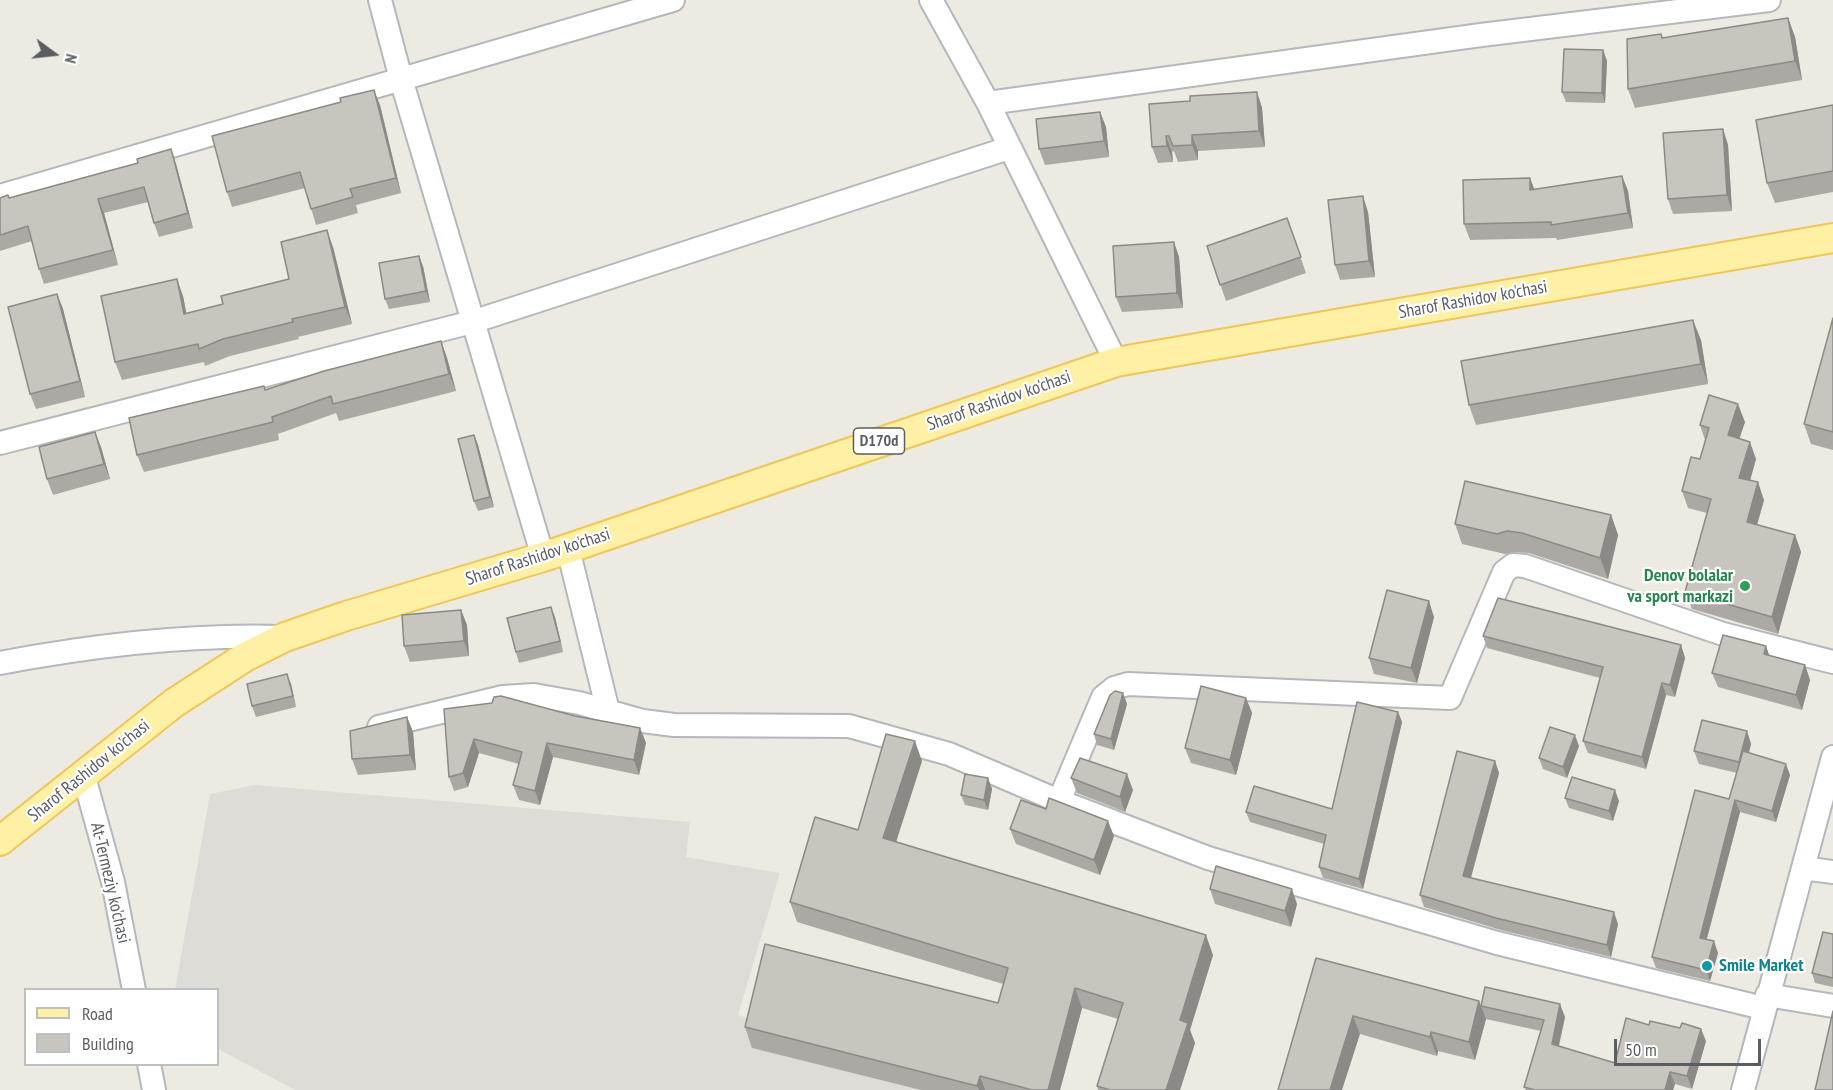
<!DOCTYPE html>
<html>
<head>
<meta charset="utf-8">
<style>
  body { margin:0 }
  #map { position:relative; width:1833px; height:1090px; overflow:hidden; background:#edeae2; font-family:"PT Sans Narrow",sans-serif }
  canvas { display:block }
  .legend { position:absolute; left:24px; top:988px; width:195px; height:78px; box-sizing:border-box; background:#fff; border:2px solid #bdbfc0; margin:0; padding:8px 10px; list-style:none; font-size:18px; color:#5a5e62 }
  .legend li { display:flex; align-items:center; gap:12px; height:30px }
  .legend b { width:30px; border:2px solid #bdbfc0 }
  .north { position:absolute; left:24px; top:24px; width:60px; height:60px; -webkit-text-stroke:4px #fff; paint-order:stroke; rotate:105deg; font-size:16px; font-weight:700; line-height:24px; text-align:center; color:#5a5e62 }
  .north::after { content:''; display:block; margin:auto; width:21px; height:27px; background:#5a5e62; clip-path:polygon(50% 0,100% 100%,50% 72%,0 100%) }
  .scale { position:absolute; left:1614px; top:1039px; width:147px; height:27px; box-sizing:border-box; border:3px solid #5a5e62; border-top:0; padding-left:8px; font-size:18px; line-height:21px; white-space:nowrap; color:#5a5e62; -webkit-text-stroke:4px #fff; paint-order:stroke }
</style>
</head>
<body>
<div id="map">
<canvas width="1833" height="1090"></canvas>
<ul class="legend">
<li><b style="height:8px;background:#fef0a5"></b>Road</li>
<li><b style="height:16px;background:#c8c5bf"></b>Building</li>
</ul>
<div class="north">N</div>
<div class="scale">50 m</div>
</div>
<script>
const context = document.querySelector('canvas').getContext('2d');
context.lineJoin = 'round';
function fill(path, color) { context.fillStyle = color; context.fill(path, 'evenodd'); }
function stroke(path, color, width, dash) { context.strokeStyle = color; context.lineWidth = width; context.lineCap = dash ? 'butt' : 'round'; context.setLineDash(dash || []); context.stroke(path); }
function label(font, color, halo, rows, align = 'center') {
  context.font = font + ' "PT Sans Narrow",sans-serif'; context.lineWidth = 4.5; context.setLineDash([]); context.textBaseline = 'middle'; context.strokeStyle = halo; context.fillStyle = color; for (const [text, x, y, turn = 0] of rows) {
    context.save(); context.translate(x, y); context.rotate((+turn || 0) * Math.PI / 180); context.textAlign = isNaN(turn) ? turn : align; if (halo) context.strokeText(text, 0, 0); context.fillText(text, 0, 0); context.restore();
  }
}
fill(new Path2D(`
  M255 785 690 822 686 857 780 873 738 1015 955 1090H295L218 1049V990H175L210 794Z`), '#dedcd6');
const minor = new Path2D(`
  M380 0 401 79 543 557
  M931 0 988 103 1116 362
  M988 103 1481 35 1769 0
  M0 196 673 0
  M0 443 472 322 1009 148
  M568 549 608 711
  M0 663C95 645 187 634 283 637
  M379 727 503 697 534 695 579 703 643 721 674 725 849 726 949 754 1059 801 1208 858 1497 943 1763 1008
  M84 777 113 882 134 990
  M1059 801 1103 697 1114 688 1128 684 1450 698 1504 572 1513 565 1525 566 1723 634 1833 662
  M1803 868 1833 872
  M1767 995 1833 1006
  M149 1064 154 1090
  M1743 1090 1833 757`);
const major = new Path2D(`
  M0 841 174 703 245 657 285 637 346 616 543 557 1116 362 1833 238`);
stroke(minor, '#b4b8bc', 26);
stroke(major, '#f0c658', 32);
stroke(minor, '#fff', 22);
stroke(major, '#fef0a5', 28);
fill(new Path2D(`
  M1788 18 1795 37 1802 80 1635 108 1628 89 1662 38Z
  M1603 50 1607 61 1605 103 1566 102 1562 92Z
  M1257 92 1262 108 1265 147 1198 151V160L1178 162 1174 151 1172 152 1173 162 1158 163 1152 147 1190 101Z
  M380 105 401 193 356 205 358 213 316 225 305 188 232 207 227 192Z
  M1833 105V192L1775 203 1767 183Z
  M1100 112 1106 127 1109 157 1045 165 1039 149Z
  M1723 129 1728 145 1732 211 1673 214 1668 199Z
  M176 164 193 228 159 237 154 223 148 202 104 213 118 265 44 284 39 269 32 241 0 251V198H9Z
  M1622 176 1628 191 1633 228 1557 240 1556 238 1470 240 1464 224 1530 178 1534 189Z
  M1368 212 1375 277 1340 280 1335 265Z
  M1287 218 1306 273 1226 301 1207 246Z
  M1174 242 1179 257 1183 308 1122 312 1116 297Z
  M333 247 352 324 298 337 299 339 230 356 205 366 204 362 122 380 115 362 183 296 186 314 223 304 289 279Z
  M423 266 430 302 389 309 385 299Z
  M57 294 63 309 85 397 36 409 30 394Z
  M1833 318V450L1811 444 1804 424Z
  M1701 340 1708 384 1476 425 1469 405Z
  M441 341 447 358 456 391 339 421 336 413 278 434 279 440 144 472 137 455 266 390Z
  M1745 422 1739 438 1756 459 1750 480 1764 500 1757 525 1795 535 1801 552 1778 634 1692 609 1685 592 1707 513 1688 508 1682 491 1700 459 1705 440 1700 425Z
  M474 435 478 445 494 507 478 511 474 501Z
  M101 447 110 479 53 495 47 479Z
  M1611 515 1618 535 1608 579 1529 553 1514 552 1505 554 1462 544 1455 524Z
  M461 610 467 625 469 656 410 662 404 646Z
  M555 617 563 652 519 663 516 652Z
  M1434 617 1417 683 1374 674 1369 658Z
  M1483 636 1681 645 1685 658 1675 697 1666 695 1646 769 1588 753 1583 741 1600 678 1487 648Z
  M1805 665 1810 680 1802 710 1718 687 1712 673Z
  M291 684 296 707 256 717 252 706Z
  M1123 693 1127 704 1114 750 1097 745 1094 734Z
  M1246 698 1252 713 1236 775 1191 763 1185 748Z
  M444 709 575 716 640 728 646 743 639 775 553 757 540 805 519 800 513 785 519 764 479 753 468 787 454 791 449 777Z
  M1398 712 1402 722 1363 889 1323 878 1319 867 1324 844 1250 822 1246 812 1332 809Z
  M407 717 413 732 416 770 358 775 352 759Z
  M1747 731 1751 744 1749 753 1790 775 1776 822 1740 812 1707 939 1718 953 1710 981 1656 968 1652 957 1729 799 1737 773 1699 764 1694 751Z
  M1579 746 1567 778 1543 769 1539 758Z
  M922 761 896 841 1213 955 1190 1030 1195 1043 1180 1090H1098L1097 1086 1118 1019 1082 1008 1060 1090H921L752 1048 745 1027 998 1003 1003 984 797 922 790 902Z
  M1495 761 1499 773 1471 878 1618 924 1611 957 1501 930 1424 907 1420 895Z
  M988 778 992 789 988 810 965 805 961 795Z
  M1071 778 1133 790 1125 812 1077 793Z
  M1565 798 1619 801 1613 821 1569 808Z
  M1010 829 1114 836 1100 875 1016 844Z
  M1210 889 1297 904 1291 927 1215 904Z
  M1833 934V987L1815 983 1812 973Z
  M1316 958 1479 1001 1486 1019 1475 1060 1438 1051 1437 1056 1360 1034Z
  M1481 1006 1565 1017 1559 1046 1615 1063 1706 1041 1692 1089 1675 1084 1673 1090H1526L1524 1087 1541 1031 1486 1019Z`), '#aca9a4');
fill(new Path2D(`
  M1788 18 1795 37 1802 80 1795 61Z
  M1603 50 1607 61 1605 103 1602 93Z
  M374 90 380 105 401 193 396 178Z
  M1257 92 1262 108 1265 147 1259 131Z
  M1100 112 1106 127 1109 157 1104 141Z
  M1723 129 1728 145 1732 211 1727 195Z
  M1192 135 1198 151V160L1192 145Z
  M1166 136 1172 152 1173 162 1167 146Z
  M171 149 176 164 193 228 188 213Z
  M1622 176 1628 191 1633 228 1628 213Z
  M1530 178 1536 194 1530 190Z
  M1363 196 1368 212 1375 277 1369 261Z
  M98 199 104 213 118 265 113 250Z
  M327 230 333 247 352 324 345 307Z
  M1174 242 1179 257 1183 308 1177 293Z
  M419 256 423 266 430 302 426 291Z
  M177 279 183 296 190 331 184 314Z
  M57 294 63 309 85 397 80 381Z
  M1693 320 1701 340 1708 384 1701 364Z
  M441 341 447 358 456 391 449 374Z
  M1738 404 1745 422 1735 452 1728 435Z
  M95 432 101 447 110 479 104 464Z
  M474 435 478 445 494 507 490 497Z
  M1750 442 1756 459 1746 495 1739 478Z
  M1758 482 1764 500 1753 539 1747 522Z
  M1611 515 1618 535 1608 579 1600 558Z
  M1795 535 1801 552 1778 634 1772 617Z
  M1429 601 1434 617 1417 683 1411 668Z
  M551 607 555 617 563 652 560 641Z
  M461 610 467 625 469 656 464 641Z
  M1681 645 1685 658 1675 697 1670 685Z
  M1766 646 1771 660 1764 654Z
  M1805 665 1810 680 1802 710 1796 695Z
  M287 674 291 684 296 707Z
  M1662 683 1666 695 1646 769 1642 757Z
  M1123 693 1127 704 1114 750 1111 739Z
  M1246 698 1252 713 1236 775 1230 760Z
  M1398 712 1402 722 1363 889 1359 879Z
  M407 717 413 732 416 770 410 755Z
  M640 728 646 743 639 775 634 760Z
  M1747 731 1751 744 1743 775 1739 762Z
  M1575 735 1579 746 1567 778 1563 767Z
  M474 739 479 753 468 787 463 773Z
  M915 741 922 761 891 858 883 838Z
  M547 743 553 757 540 805 535 791Z
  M1495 761 1499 773 1468 888 1463 876Z
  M1786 764 1790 775 1776 822 1772 811Z
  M1127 774 1133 790 1125 812 1120 797Z
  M988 778 992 789 988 810 984 800Z
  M1615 790 1619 801 1613 821 1609 811Z
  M1735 800 1740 812 1704 949 1700 938Z
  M1108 821 1114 836 1100 875 1094 860Z
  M1292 889 1297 904 1291 927 1285 911Z
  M1614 912 1618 924 1611 957 1607 945Z
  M1206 935 1213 955 1190 1030 1195 1043 1180 1090H1166L1180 1020Z
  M1714 941 1718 953 1710 981 1706 970Z
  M1075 988 1082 1008 1060 1090H1048Z
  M1479 1001 1486 1019 1475 1060 1469 1042Z
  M1560 1004 1565 1017 1556 1057 1552 1044Z
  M1353 1016 1360 1034 1342 1090H1330Z
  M1701 1029 1706 1041 1692 1089 1687 1076Z
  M1431 1032 1438 1051 1437 1056 1430 1037Z
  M1670 1072 1675 1084 1673 1090H1665Z
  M980 1076 985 1090H979L977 1086Z`), '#8c8a86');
const building = new Path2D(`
  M1788 18 1795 61 1628 89 1627 39 1661 34 1662 38Z
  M1564 49 1603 50 1602 93 1562 92Z
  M374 90 396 178 350 189 353 197 311 209 300 172 227 192 212 136 341 102 340 98Z
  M1257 92 1259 131 1192 135V145L1173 146 1169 136H1166L1167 146 1152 147 1149 104 1190 101V96Z
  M1833 105V171L1767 183 1756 120Z
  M1100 112 1104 141 1039 149 1036 119Z
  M1723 129 1727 195 1668 199 1663 133Z
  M171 149 188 213 154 223 144 187 98 199 113 250 39 269 28 226 0 235V198L8 195 9 198 138 163 137 159Z
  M1622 176 1628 213 1551 225V222L1464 224 1463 180 1530 178V190Z
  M1363 196 1369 261 1335 265 1328 200Z
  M1287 218 1301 257 1220 285 1207 246Z
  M327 230 345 307 292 319 293 322 223 339 199 349 198 344 115 362 101 296 177 279 184 314 223 304 221 296 289 279 281 242Z
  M1174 242 1177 293 1116 297 1113 246Z
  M419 256 426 291 385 299 379 263Z
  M57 294 80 381 30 394 8 307Z
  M1833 318V432L1804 424Z
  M1693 320 1701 364 1469 405 1461 361Z
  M441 341 449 374 333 404 331 396 272 417 273 422 137 455 129 418 264 386 265 390 324 371Z
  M1709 395 1738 404 1728 435 1750 442 1739 478 1758 482 1747 522 1795 535 1772 617 1685 592 1711 499 1682 491 1691 457 1700 459 1709 428 1700 425Z
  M95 432 104 464 47 479 39 447Z
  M474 435 490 497 474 501 458 439Z
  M1465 481 1611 515 1600 558 1522 533 1507 531 1497 534 1455 524Z
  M1387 590 1429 601 1411 668 1369 658Z
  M1498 598 1681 645 1670 685 1662 683 1642 757 1583 741 1603 667 1483 636Z
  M551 607 560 641 516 652 507 618Z
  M461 610 464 641 404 646 402 615Z
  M1723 635 1766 646 1764 654 1805 665 1796 695 1712 673Z
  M287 674 293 696 252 706 247 684Z
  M1201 686 1246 698 1230 760 1185 748Z
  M1115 691 1123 693 1111 739 1094 734 1110 695Z
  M501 696 575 716 640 728 634 760 547 743 535 791 513 785 522 752 474 739 463 773 449 777 444 709 492 703 494 697Z
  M1357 702 1398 712 1359 879 1319 867 1326 835 1246 812 1254 786 1332 809Z
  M407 717 410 755 352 759 350 731Z
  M1702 720 1747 731 1739 762 1694 751Z
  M1550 727 1575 735 1563 767 1539 758Z
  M886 734 915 741 883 838 1206 935 1180 1020 1188 1023 1166 1090H1110L1097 1086 1123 1003 1075 988 1048 1090H1032L980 1076 977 1086 745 1027 765 944 998 1003 1008 968 790 902 815 817 858 830Z
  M1457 751 1495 761 1463 876 1614 912 1607 945 1496 918 1420 895Z
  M1743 751 1786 764 1772 811 1735 800 1700 938 1714 941 1706 970 1652 957 1695 790 1729 799Z
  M1080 758 1127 774 1120 797 1071 778Z
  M965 774 988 778 984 800 961 795Z
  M1572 777 1615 790 1609 811 1565 798Z
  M1049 798 1108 821 1094 860 1010 829 1021 800 1046 809Z
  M1216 866 1292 889 1285 911 1210 889Z
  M1823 932 1833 934V978L1812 973Z
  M1316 958 1479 1001 1469 1042 1431 1032 1430 1037 1353 1016 1330 1090H1278Z
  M1485 987 1560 1004 1552 1044 1615 1063 1626 1018 1649 1025 1650 1021 1680 1028 1682 1023 1701 1029 1687 1076 1670 1072 1665 1090H1535L1524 1087 1544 1020 1481 1006Z
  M1833 1011V1090H1815L1816 1086Z`);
fill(building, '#c8c5bf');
stroke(building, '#8c8a86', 1.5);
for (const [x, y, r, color] of [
  [1745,586,6,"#2e9e5b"],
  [1707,966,6,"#0f9aa8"]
]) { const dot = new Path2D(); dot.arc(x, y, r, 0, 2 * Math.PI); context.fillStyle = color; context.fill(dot); stroke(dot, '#fff', 2); }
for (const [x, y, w] of [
  [879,441,51]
]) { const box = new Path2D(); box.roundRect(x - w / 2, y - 13, w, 26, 4.5); context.fillStyle = '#fff'; context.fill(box); stroke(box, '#5a5e62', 1.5); }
label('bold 16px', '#5a5e62', null, [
  ["D170d",879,441]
]);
label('18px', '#5a5e62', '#fff', [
  ["Sharof Rashidov ko'chasi",1473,300,-10],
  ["Sharof Rashidov ko'chasi",999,401,-19],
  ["Sharof Rashidov ko'chasi",538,557,-18],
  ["Sharof Rashidov ko'chasi",89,771,-39],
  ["At-Termeziy ko'chasi",110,883,77]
]);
label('bold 18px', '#27864d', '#fff', [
  ["Denov bolalar",1733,576],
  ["va sport markazi",1733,597]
], 'right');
label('bold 18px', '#0d838f', '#fff', [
  ["Smile Market",1719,966]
], 'left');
</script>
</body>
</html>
